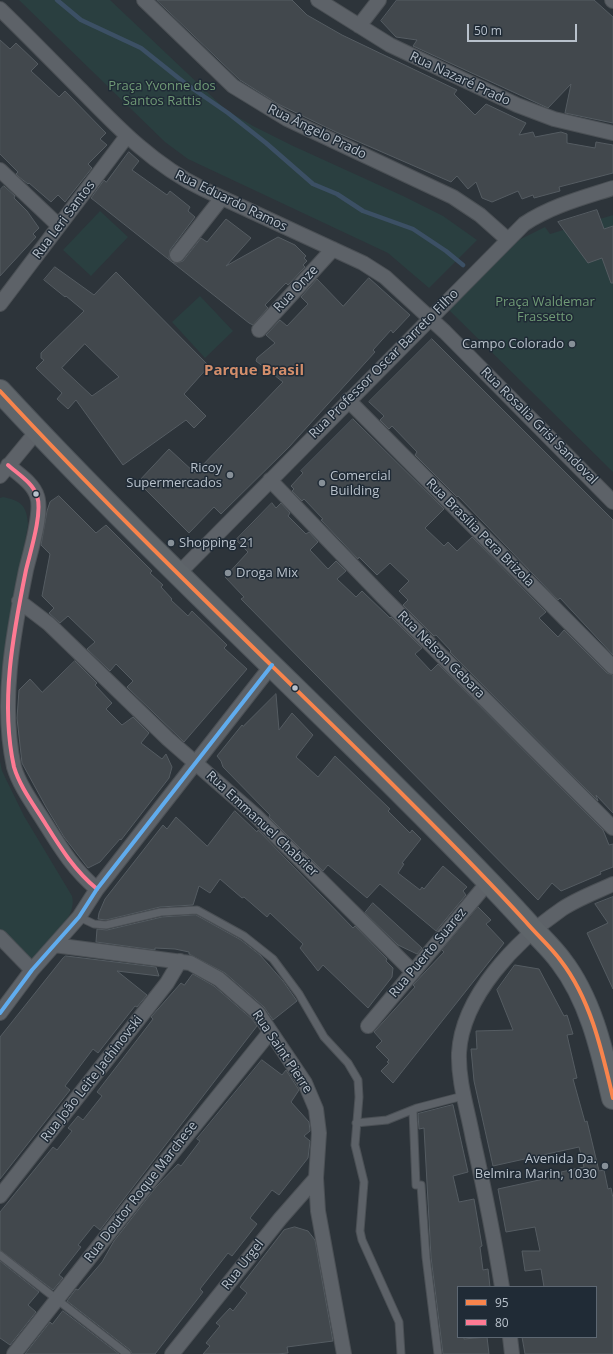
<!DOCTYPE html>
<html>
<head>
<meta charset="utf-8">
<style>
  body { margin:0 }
  #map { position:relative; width:613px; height:1354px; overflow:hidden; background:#2d343a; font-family:"Open Sans",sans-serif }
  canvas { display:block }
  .legend { position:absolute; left:457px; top:1286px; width:140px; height:52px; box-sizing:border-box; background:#202b36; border:1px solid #5d6772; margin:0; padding:5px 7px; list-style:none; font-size:12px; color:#b8c1cb }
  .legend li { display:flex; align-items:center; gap:8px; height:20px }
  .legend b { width:20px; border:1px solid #5d6772 }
  .scale { position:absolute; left:467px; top:24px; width:110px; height:18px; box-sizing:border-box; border:2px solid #b8c1cb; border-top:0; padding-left:5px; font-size:12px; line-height:14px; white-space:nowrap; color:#b8c1cb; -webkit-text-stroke:3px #202b36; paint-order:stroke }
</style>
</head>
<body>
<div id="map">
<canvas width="613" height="1354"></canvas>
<ul class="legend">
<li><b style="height:5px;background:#f8844c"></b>95</li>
<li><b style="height:5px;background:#fe7a93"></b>80</li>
</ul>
<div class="scale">50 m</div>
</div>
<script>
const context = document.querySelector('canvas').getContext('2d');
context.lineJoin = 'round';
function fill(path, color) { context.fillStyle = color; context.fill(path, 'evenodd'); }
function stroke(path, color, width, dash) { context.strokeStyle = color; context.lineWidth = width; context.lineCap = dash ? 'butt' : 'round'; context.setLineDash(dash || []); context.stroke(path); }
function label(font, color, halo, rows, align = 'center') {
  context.font = font + ' "Open Sans",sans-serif'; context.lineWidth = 3; context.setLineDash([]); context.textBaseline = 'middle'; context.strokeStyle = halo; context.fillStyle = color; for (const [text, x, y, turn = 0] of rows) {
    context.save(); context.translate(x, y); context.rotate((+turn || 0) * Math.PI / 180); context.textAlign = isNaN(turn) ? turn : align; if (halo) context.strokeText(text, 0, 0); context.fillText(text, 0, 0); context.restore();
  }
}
fill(new Path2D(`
  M19 0H110L226 110 253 126 291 145 403 196 443 216 477 240 429 288 388 253 188 159 165 142Z
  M100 211 128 237 91 276 63 250Z
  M613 215V472L448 309 519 240 545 227 550 234Z
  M200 296 233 331 205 358 172 322Z
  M3 497C21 501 27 505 28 525L0 685V498Z
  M0 761 2 771 24 816 72 896C78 917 48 943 35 959L30 960 0 932Z`), '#2a3f40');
stroke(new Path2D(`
  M57 0 81 20 141 48 186 84 228 113 266 143 313 184 337 194 363 211 413 229 446 251 463 265`), '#3c5065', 4.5);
const building = new Path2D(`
  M157 0H292L307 15 342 35 457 90 454 94 475 115 486 104 526 123 519 135 533 132 535 137 561 132 567 134V143L595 148 596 142 613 145V173L559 187 560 191 534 198 533 195 522 199 518 191 492 202 482 198 476 182 468 189 457 176 451 182 336 132 278 104 240 80Z
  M397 0H594L613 17V123L565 113 571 84 548 108 413 46 417 40 396 37 381 21Z
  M0 40 10 49 16 43 38 64 31 71 59 97 65 91 106 133 100 139 107 145 88 164 92 168 65 202 58 195 51 202 29 183 28 184 19 177 16 174 18 172 0 154Z
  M129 152 139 161 132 170 167 195 170 191 190 207 188 211 195 217 170 250 169 258 172 262 176 263 183 261 201 238 207 242 226 219 251 238 226 266 278 237 295 245 306 256 304 258 307 261 303 265 305 267 288 285 286 283 265 305 268 308 253 325 249 323 91 198 104 180 106 182Z
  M4 186 15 196 14 198 27 211 39 228 33 234 36 237 0 276V190Z
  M597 210 604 229 613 226V283H611L602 258 588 263 558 222Z
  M55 267 94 295 116 272 209 366 184 394 206 416 194 428 186 420 123 465 76 400 68 409 57 399 62 393 36 368 44 360 41 358V353L84 311 66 296 65 297 44 280ZM85 344 119 377 92 396 62 368Z
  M369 278 410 315 393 333 391 330 373 350 375 352 289 447 221 514 214 507 189 533 138 482 169 449 195 473 283 382 256 361 257 358 275 343 266 335 280 320 287 326 308 304 301 297 317 279 343 306Z
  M432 339 613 520V655L560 598 558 600 458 496 457 497 415 455 417 452 392 426 389 429 380 420 384 416 369 402Z
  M353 419 444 509 425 528 444 546 448 542 457 551 472 537 546 612 539 618 558 637 564 630 607 673 613 675V813L596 795 598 801 450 652 451 651 436 635 434 636 403 605 408 600 399 591 409 581 390 563 377 575 359 557 358 559 321 520 323 519 304 499 302 501 292 491 294 489 291 486 303 473 301 471Z
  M59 496 96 533 106 525 152 571 150 573 163 585 161 587 172 599 171 600 188 616 192 611 227 645 224 648 247 669 184 742 127 687 133 681 116 664 110 671 87 649 95 642 68 616 60 623 49 613 54 608 42 596 50 554 41 545 47 511 50 502Z
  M272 503 276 508 281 503 290 513 288 516 306 534 309 532 318 542 310 550 328 569 336 561 346 571 337 579 356 597 362 591 390 618 391 617 422 648 415 654 431 671 438 664 603 830 609 845 613 844V867L600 872 601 874 561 891 552 883 538 900 241 599 244 597 225 577 248 552 236 540Z
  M75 661 97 683 95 685 112 703 106 709 122 725 133 717 149 733 141 743 162 759 166 754 172 767 169 778 121 840 120 839 100 862 88 868 64 837 46 807 22 763 17 718 19 690 30 679 42 692Z
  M276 694 279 730 292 713 313 735 296 757 318 777 335 756 390 809 388 811 410 833 412 830 421 839 402 863 404 864 398 873 420 890 422 887 424 889 443 866 467 887 463 891 466 895 436 931 380 884 367 898 328 865 323 871 269 817 270 815 223 767 221 761 217 756 242 725 243 726Z
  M235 811 257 832 258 830 353 928 355 926 387 959 386 961 393 968 392 977 368 1008 323 965 318 971 300 948 303 944 270 913 267 917 244 897 242 898 220 879 210 893 199 886 193 905 160 907 106 920 98 919 99 913 105 899 163 825 167 829 176 817 207 846Z
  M613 897V989L587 933 608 923 595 904Z
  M373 903 422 948 417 954 398 945 365 913Z
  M478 907 491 920 486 924 504 943 393 1083 381 1071 389 1063 387 1062 389 1060 376 1047 382 1041 374 1032 415 987 413 985 426 971 444 952 442 950Z
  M196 915 241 940 260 955 283 981 297 1001 273 1020 264 1007 225 973 189 954V952L175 949 155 948V950L96 942 97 929 107 930 162 917Z
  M66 956 156 967 159 976 117 971 147 995 137 1007 135 1006 98 1053 93 1049 65 1086 70 1090 0 1179V1037L63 958Z
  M515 965 539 969 564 1016 567 1015 573 1034 567 1035 577 1078 573 1079 585 1122 587 1121 599 1171 604 1170 608 1189 611 1188 613 1198V1354H525L522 1337H596V1287H544L541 1269 525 1271 522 1251H540L535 1227 506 1232 498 1189 562 1175 561 1172 584 1167 579 1147 493 1166 474 1081 471 1049H477L476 1031 513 1030 497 990Z
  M193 974 214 986 252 1019 257 1026 100 1230 94 1225 78 1245 81 1247 59 1275 63 1278 53 1290 0 1250V1212L53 1147 57 1150 72 1131 68 1128 78 1116 83 1120 102 1096 97 1092 153 1019 151 1017 181 983 184 985Z
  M262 1060 282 1075 286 1070 299 1090 291 1102 309 1122 310 1131 304 1136 310 1141 308 1158 279 1195 272 1190 250 1218 257 1224 232 1256 228 1253 200 1289 203 1292 155 1354H132L130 1350 67 1301 76 1289 78 1290 102 1262 114 1241 156 1187 178 1164 181 1166 200 1141 197 1139Z
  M453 1105 468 1172 453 1176 459 1202 474 1199 482 1246 480 1247 483 1270 488 1269 490 1287H458V1337H464V1339L487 1337 489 1354H443L431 1257 424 1128 419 1129 418 1114Z
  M295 1227 308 1231 315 1240 333 1341 287 1347 288 1353 277 1354H203L210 1346 206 1343 220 1326 216 1323 230 1308 233 1311 247 1293 240 1287 284 1230Z
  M0 1261 39 1292 28 1305 36 1312 10 1345 0 1338Z
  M63 1311 119 1354H25L50 1322 52 1324Z`);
fill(building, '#42484d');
stroke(building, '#555c62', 1);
const service = new Path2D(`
  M79 917 94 924 106 925 161 912 197 910 244 936 273 959 299 994 324 1037 348 1063 358 1080 359 1097 355 1145 364 1182 360 1231 362 1240 399 1322 401 1354
  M413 1111 416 1185H421L426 1257 438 1354
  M356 1123 387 1120 417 1108 463 1096
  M0 1255 127 1354`);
const minor = new Path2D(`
  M144 0 233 86 287 119 453 197 480 215 507 239
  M318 0 390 45 517 105 554 119 613 133
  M612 0 613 1
  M0 9C28 36 55 64 82 91 119 129 155 166 203 189L363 263 385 277 445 332 613 502
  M359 26 379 0
  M0 170 59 226
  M177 255 221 199
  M0 304 127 136
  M259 330 333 249
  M348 400 613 667
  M8 465C18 474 33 483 37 496 43 512 30 553 26 570 13 634 0 703 14 767 20 787 34 805 45 823 60 847 74 870 97 889
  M0 476 37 431
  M270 480 382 596 613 828
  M178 574 524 224C551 206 582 198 613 188
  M19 601 49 624 168 739 255 815 412 971
  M0 937 32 970
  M54 945 190 963 219 979 258 1013 305 1083 316 1109 319 1133 316 1178 318 1211 344 1354
  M0 1013 32 970 79 917 97 889 272 665
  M368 1026 489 881
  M0 1196 167 983 180 961
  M502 1287C494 1237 484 1188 473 1139 468 1111 458 1082 459 1053 462 996 517 940 562 909 577 899 596 892 613 884
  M510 1337 512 1354
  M14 1354 157 1172 270 1032
  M172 1354 280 1219 316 1178`);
const primary = new Path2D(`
  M0 391C123 524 255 648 383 775 432 824 480 871 526 922 537 935 551 947 561 961 591 1000 602 1051 613 1098`);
stroke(service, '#4b5055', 9);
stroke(minor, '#4b5055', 16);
stroke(primary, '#4b5157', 24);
stroke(service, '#5d6268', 7);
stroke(minor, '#5d6268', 14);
stroke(primary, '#5f656a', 22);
stroke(new Path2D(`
  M0 391C123 524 255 648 383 775 432 824 480 871 526 922 537 935 551 947 561 961 591 1000 602 1051 613 1098`), '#f8844c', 4);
stroke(new Path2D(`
  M8 465C18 474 33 483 37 496 43 512 30 553 26 570 13 634 0 703 14 767 20 787 34 805 45 823 60 847 74 870 97 889`), '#fe7a93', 4);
stroke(new Path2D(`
  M0 1013 32 970 79 917 97 889 272 665`), '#60acee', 4);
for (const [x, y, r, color] of [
  [572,344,4,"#879098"],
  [230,475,4,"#879098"],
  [322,483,4,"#879098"],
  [36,494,3.5,"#b8c1cb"],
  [171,543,4,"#879098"],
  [228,573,4,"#879098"],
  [295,688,3.5,"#b8c1cb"],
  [605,1166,4,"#879098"]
]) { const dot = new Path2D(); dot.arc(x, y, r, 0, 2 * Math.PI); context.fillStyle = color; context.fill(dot); stroke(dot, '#202b36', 1.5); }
label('13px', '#b8c1cb', '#202b36', [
  ["Rua Nazaré Prado",460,79,25],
  ["Rua Ângelo Prado",317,132,26],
  ["Rua Eduardo Ramos",231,201,26],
  ["Rua Leri Santos",64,220,-53],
  ["Rua Onze",296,289,-47],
  ["Rua Professor Oscar Barreto Filho",384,364,-45],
  ["Rua Rosalia Grisi Sandoval",539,426,45],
  ["Rua Brasília Pera Brizola",480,533,45],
  ["Rua Nelson Gebara",441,655,45],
  ["Rua Emmanuel Chabrier",262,824,43],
  ["Rua Puerto Suarez",428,953,-50],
  ["Rua Saint Pierre",282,1052,56],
  ["Rua João Leite Jachinovski",92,1079,-52],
  ["Rua Doutor Roque Marchese",141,1192,-52],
  ["Rua Urgel",243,1265,-52]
]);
label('13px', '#709b76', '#202b36', [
  ["Praça Yvonne dos",162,86],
  ["Santos Rattis",162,101],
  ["Praça Waldemar",545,302],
  ["Frassetto",545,317]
]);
label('13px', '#b8c1cb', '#202b36', [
  ["Campo Colorado",564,344],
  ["Ricoy",222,468],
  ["Supermercados",222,483],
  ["Comercial",330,476,"left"],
  ["Building",330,491,"left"],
  ["Shopping 21",179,543,"left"],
  ["Droga Mix",236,573,"left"],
  ["Avenida Da.",597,1159],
  ["Belmira Marin, 1030",597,1174]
], 'right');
label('bold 15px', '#d38e6b', '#202b36', [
  ["Parque Brasil",254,371]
]);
</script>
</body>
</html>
